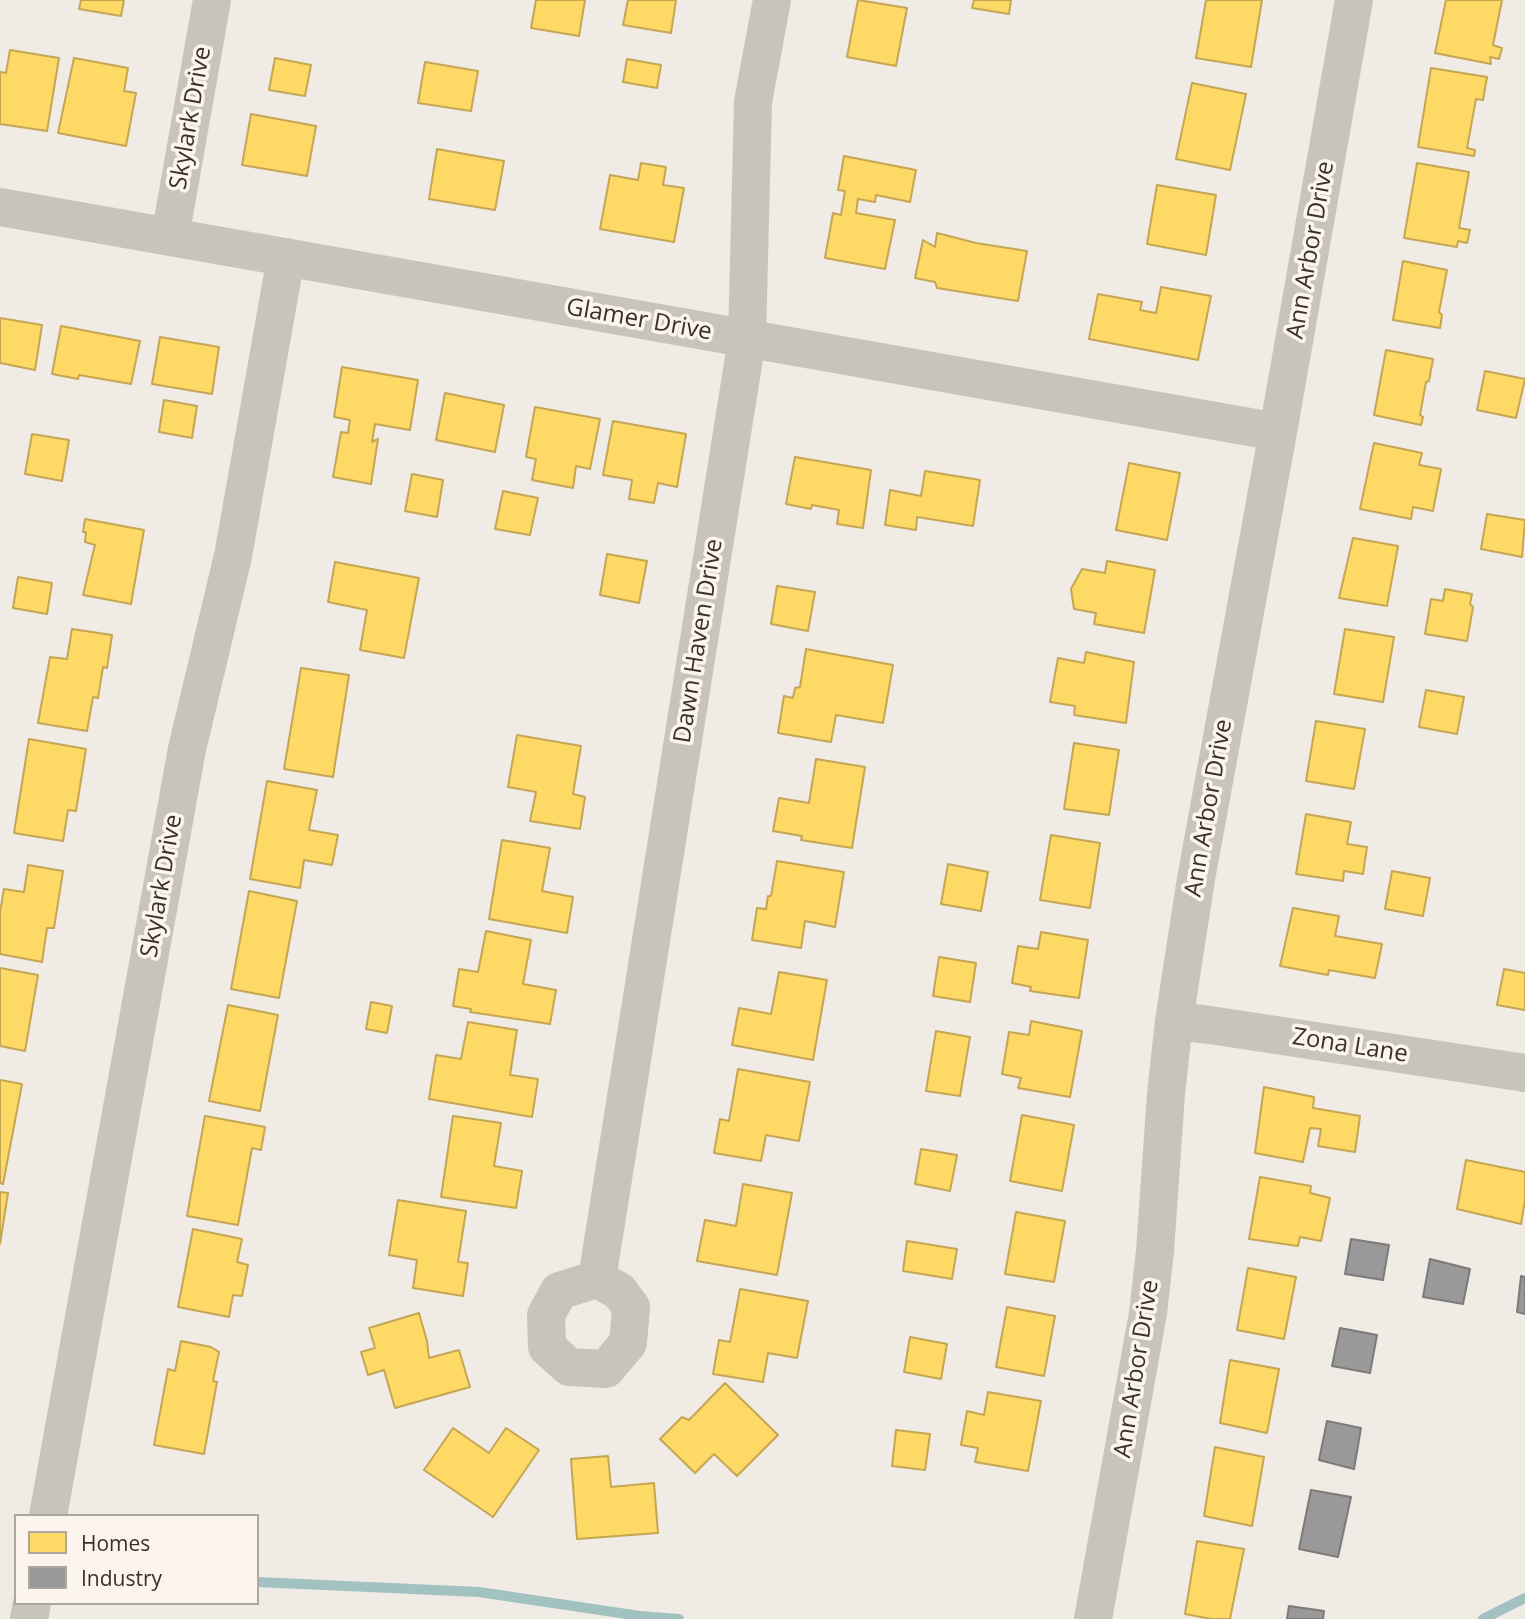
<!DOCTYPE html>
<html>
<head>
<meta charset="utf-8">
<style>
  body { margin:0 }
  #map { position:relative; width:1525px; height:1619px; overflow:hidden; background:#f0ebe5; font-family:"Open Sans",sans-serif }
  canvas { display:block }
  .legend { position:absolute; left:14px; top:1514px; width:245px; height:91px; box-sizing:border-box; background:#fbf5ee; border:2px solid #aea6a0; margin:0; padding:9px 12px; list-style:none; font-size:21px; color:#3b302b }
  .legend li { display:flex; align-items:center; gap:14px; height:35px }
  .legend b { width:35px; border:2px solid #aea6a0 }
</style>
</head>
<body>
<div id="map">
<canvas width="1525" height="1619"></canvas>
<ul class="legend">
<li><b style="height:19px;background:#ffd966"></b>Homes</li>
<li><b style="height:19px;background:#999"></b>Industry</li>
</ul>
</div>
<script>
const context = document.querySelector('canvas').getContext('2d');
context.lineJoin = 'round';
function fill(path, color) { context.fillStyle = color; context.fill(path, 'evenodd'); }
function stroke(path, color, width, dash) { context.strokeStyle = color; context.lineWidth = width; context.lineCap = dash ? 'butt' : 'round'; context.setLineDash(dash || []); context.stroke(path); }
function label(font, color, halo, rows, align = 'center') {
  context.font = font + ' "Open Sans",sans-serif'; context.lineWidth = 7; context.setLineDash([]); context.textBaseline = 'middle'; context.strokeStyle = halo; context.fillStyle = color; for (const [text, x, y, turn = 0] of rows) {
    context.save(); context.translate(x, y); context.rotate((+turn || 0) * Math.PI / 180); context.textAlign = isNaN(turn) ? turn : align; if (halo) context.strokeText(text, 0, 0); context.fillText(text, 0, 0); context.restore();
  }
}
const homes = new Path2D(`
  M81 0H124L121 16 79 9Z
  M536 0H585L579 36 531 28Z
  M628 0H676L671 33 623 25Z
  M858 0 907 8 896 66 847 57Z
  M974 0H1011L1009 14 972 8Z
  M1206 0H1262L1251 67 1196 58Z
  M1446 0H1502L1493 45 1502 48 1499 59 1490 57 1491 64 1435 53Z
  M10 50 59 58 47 131 0 124V72L6 73Z
  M74 58 128 68 124 91 136 93 126 146 58 133Z
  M275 58 311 65 305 96 269 90Z
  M627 59 661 65 657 88 623 82Z
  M425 62 478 71 471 111 418 103Z
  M1431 68 1487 77 1483 100 1476 99 1467 148 1475 150 1474 156 1418 147Z
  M1192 83 1246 94 1230 170 1176 159Z
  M251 114 316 126 307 176 242 165Z
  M437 149 504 161 495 210 429 199Z
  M844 156 916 170 910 202 876 195 875 202 858 199 856 213 895 220 885 269 825 258 833 213 841 215 845 191 838 190Z
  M641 163 666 167 663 185 684 188 674 242 600 229 610 175 638 180Z
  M1417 163 1469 172 1459 228 1470 230 1467 243 1458 241 1457 247 1404 238Z
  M1157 185 1216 195 1206 255 1147 244Z
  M937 233 976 243 1027 251 1018 301 937 288 935 282 915 278 923 240 935 247Z
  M1403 261 1447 270 1439 312 1442 315 1440 328 1393 320Z
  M1161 287 1211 296 1198 360 1089 339 1098 294 1142 302 1140 310 1156 313Z
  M0 318 42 325 35 370 0 363Z
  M61 326 140 341 131 384 79 375 78 379 52 374Z
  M160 337 219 347 212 394 152 384Z
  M1386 350 1433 359 1429 381 1426 382 1420 415 1423 417 1421 425 1374 415Z
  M342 367 418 380 410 430 375 424 372 442 378 439 371 484 333 477 341 432 348 433 350 420 334 417Z
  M1485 371 1525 379 1516 418 1477 410Z
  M445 393 504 405 495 452 436 440Z
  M164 400 197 406 192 438 159 432Z
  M535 407 600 419 590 469 576 466 573 488 532 480 536 459 526 457Z
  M613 421 686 434 677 487 658 483 654 503 629 499 632 480 603 475Z
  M32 434 69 440 62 481 25 474Z
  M1374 443 1422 453 1419 465 1441 469 1433 511 1413 507 1411 519 1360 509Z
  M795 457 871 470 863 528 837 524 839 510 812 505 811 509 786 504Z
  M1129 463 1180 473 1167 540 1116 530Z
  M925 471 980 480 973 526 917 517 916 530 885 525 890 490 921 496Z
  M412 474 443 480 437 517 405 511Z
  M503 491 538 498 530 535 495 529Z
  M1487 514 1525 520 1522 557 1481 549Z
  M85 519 144 530 131 604 83 595 95 545 85 542 86 532H83Z
  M1353 538 1398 546 1387 606 1339 598Z
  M607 554 647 561 639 603 600 595Z
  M1107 561 1155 570 1144 633 1094 624 1096 613 1074 609 1071 589 1082 569 1105 573Z
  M335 562 419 578 404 658 360 650 367 610 328 602Z
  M18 577 52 583 47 614 13 608Z
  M777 586 815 592 808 631 771 624Z
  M1445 589 1472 594 1470 604 1473 607 1467 641 1425 634 1431 599 1443 601Z
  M72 629 112 635 107 668 103 667 98 698 93 697 87 731 38 723 50 657 67 659Z
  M1345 629 1394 637 1383 702 1334 694Z
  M806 649 893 665 883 723 836 715 831 742 778 733 784 696 793 698 795 688 800 687Z
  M1086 652 1134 662 1126 723 1074 715 1075 706 1050 702 1058 658 1084 663Z
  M301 668 349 675 333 777 284 769Z
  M1426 690 1464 697 1457 734 1419 727Z
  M1316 721 1365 729 1354 789 1306 781Z
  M517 735 581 746 573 794 585 797 580 829 530 821 536 792 508 787Z
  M29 739 86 749 76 811 68 810 63 841 14 833Z
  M1074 743 1119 750 1109 815 1064 809Z
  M816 759 865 767 852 848 801 840 802 836 773 831 779 798 809 803Z
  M267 781 317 790 309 830 338 835 332 865 304 860 300 888 250 879Z
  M1306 814 1351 822 1347 844 1367 847 1363 874 1344 871 1343 881 1296 874Z
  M1051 835 1100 843 1090 908 1040 900Z
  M502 840 550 848 542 891 573 897 567 933 489 919Z
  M777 861 844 872 835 927 805 921 801 948 752 940 757 908 766 909 768 896H771Z
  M948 864 988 872 981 911 941 904Z
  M28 865 63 871 54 928H47L42 962 0 954V912L4 889 24 892Z
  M1392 871 1430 878 1423 916 1385 909Z
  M249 891 297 901 279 998 231 989Z
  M1293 908 1339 916 1335 936 1382 944 1375 978 1329 970 1328 975 1280 966Z
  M486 931 531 940 523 984 556 990 550 1024 470 1012 471 1009 453 1006 459 969 478 972Z
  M1041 932 1088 940 1079 998 1030 991 1031 987 1012 983 1018 946 1038 949Z
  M939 957 976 963 970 1002 933 996Z
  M0 968 38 975 25 1051 0 1046Z
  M1504 969 1525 973V1010L1497 1005Z
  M779 972 827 980 813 1060 732 1045 739 1008 771 1014Z
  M371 1002 392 1006 387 1033 366 1029Z
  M228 1005 278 1015 260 1111 209 1101Z
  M1031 1021 1082 1031 1070 1097 1018 1088 1021 1078 1002 1074 1009 1032 1029 1035Z
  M468 1022 517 1030 510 1075 538 1079 532 1117 429 1099 436 1055 461 1059Z
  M936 1031 970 1037 960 1096 926 1091Z
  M738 1069 810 1082 799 1141 766 1135 761 1161 714 1153 720 1119 729 1121Z
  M0 1080 22 1084 3 1184 0 1183Z
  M1264 1087 1314 1097 1313 1108 1360 1116 1355 1152 1318 1146 1321 1129 1310 1128 1303 1162 1255 1153Z
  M1022 1115 1074 1125 1062 1191 1010 1181Z
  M205 1116 265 1127 261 1150 252 1148 238 1225 187 1216Z
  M453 1116 501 1123 494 1166 522 1171 516 1208 441 1197Z
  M921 1149 957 1155 950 1191 915 1184Z
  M1466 1160 1525 1172V1200L1521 1224 1457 1209Z
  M1260 1177 1311 1186 1310 1193 1330 1198 1321 1241 1300 1237 1298 1246 1249 1239Z
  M743 1184 792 1193 777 1275 697 1261 705 1220 736 1226Z
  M0 1192 8 1193 0 1244Z
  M398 1200 466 1211 458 1262 468 1263 463 1296 413 1288 417 1260 389 1255Z
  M1016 1212 1065 1221 1054 1282 1005 1274Z
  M193 1229 242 1239 237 1262 248 1265 242 1296 233 1295 229 1317 178 1307Z
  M907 1241 957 1249 952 1279 903 1271Z
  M1248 1268 1296 1277 1284 1339 1237 1330Z
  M740 1289 808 1301 797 1358 768 1353 763 1382 713 1374 719 1340 730 1342Z
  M1007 1307 1055 1316 1044 1376 996 1367Z
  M419 1313 427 1341 429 1358 459 1350 470 1387 395 1408 384 1370 368 1375 361 1352 375 1348 369 1328Z
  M910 1337 947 1344 941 1379 904 1372Z
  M181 1341 211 1347 219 1352 213 1381 217 1382 204 1454 154 1445 168 1369 175 1371Z
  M1230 1360 1279 1369 1267 1433 1220 1423Z
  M725 1383 778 1435 737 1476 714 1454 695 1473 660 1439 682 1417 689 1420Z
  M988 1392 1041 1401 1028 1471 975 1462 978 1448 961 1445 967 1411 984 1415Z
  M453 1428 489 1453 506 1428 539 1450 493 1517 424 1470Z
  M896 1430 930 1434 925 1470 892 1466Z
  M1215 1447 1264 1457 1252 1526 1204 1516Z
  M608 1456 611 1487 654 1483 658 1533 577 1539 571 1459Z
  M1197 1541 1244 1549 1230 1619H1211L1185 1614Z`);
fill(homes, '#ffd966');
stroke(homes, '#c4a654', 2);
const industry = new Path2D(`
  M1351 1239 1389 1245 1383 1280 1345 1274Z
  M1430 1259 1470 1269 1463 1304 1423 1297Z
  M1521 1276 1525 1277V1314L1517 1312Z
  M1340 1328 1377 1335 1370 1373 1332 1366Z
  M1327 1421 1361 1428 1354 1469 1319 1460Z
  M1311 1490 1351 1497 1338 1557 1299 1549Z
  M1289 1606 1324 1611 1323 1619H1287Z`);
fill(industry, '#999');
stroke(industry, '#7d7a78', 2);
stroke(new Path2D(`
  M257 1582 479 1592 640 1616 679 1619
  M1483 1619 1525 1598`), '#a1c2c1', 10);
stroke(new Path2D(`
  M0 207 1278 432
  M170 237 212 0
  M1174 1021 1210 1025 1525 1073
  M597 1279 747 339 753 102 772 0
  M597 1279 619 1291 631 1307 628 1343 606 1369 569 1367 547 1347 546 1315 559 1291Z
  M48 1516 187 749 233 556 286 257
  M29 1619 32 1603
  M1093 1619 1148 1313 1155 1251 1166 1094 1174 1021 1196 879 1278 432 1354 0`), '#c9c3be', 38);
label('24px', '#3b302b', '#fbf5ee', [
  ["Skylark Drive",191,118,-80],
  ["Ann Arbor Drive",1311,250,-80],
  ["Glamer Drive",639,320,10],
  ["Dawn Haven Drive",699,641,-81],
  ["Ann Arbor Drive",1209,808,-80],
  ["Skylark Drive",162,886,-80],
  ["Zona Lane",1350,1046,9],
  ["Ann Arbor Drive",1137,1369,-81]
]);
</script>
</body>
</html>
